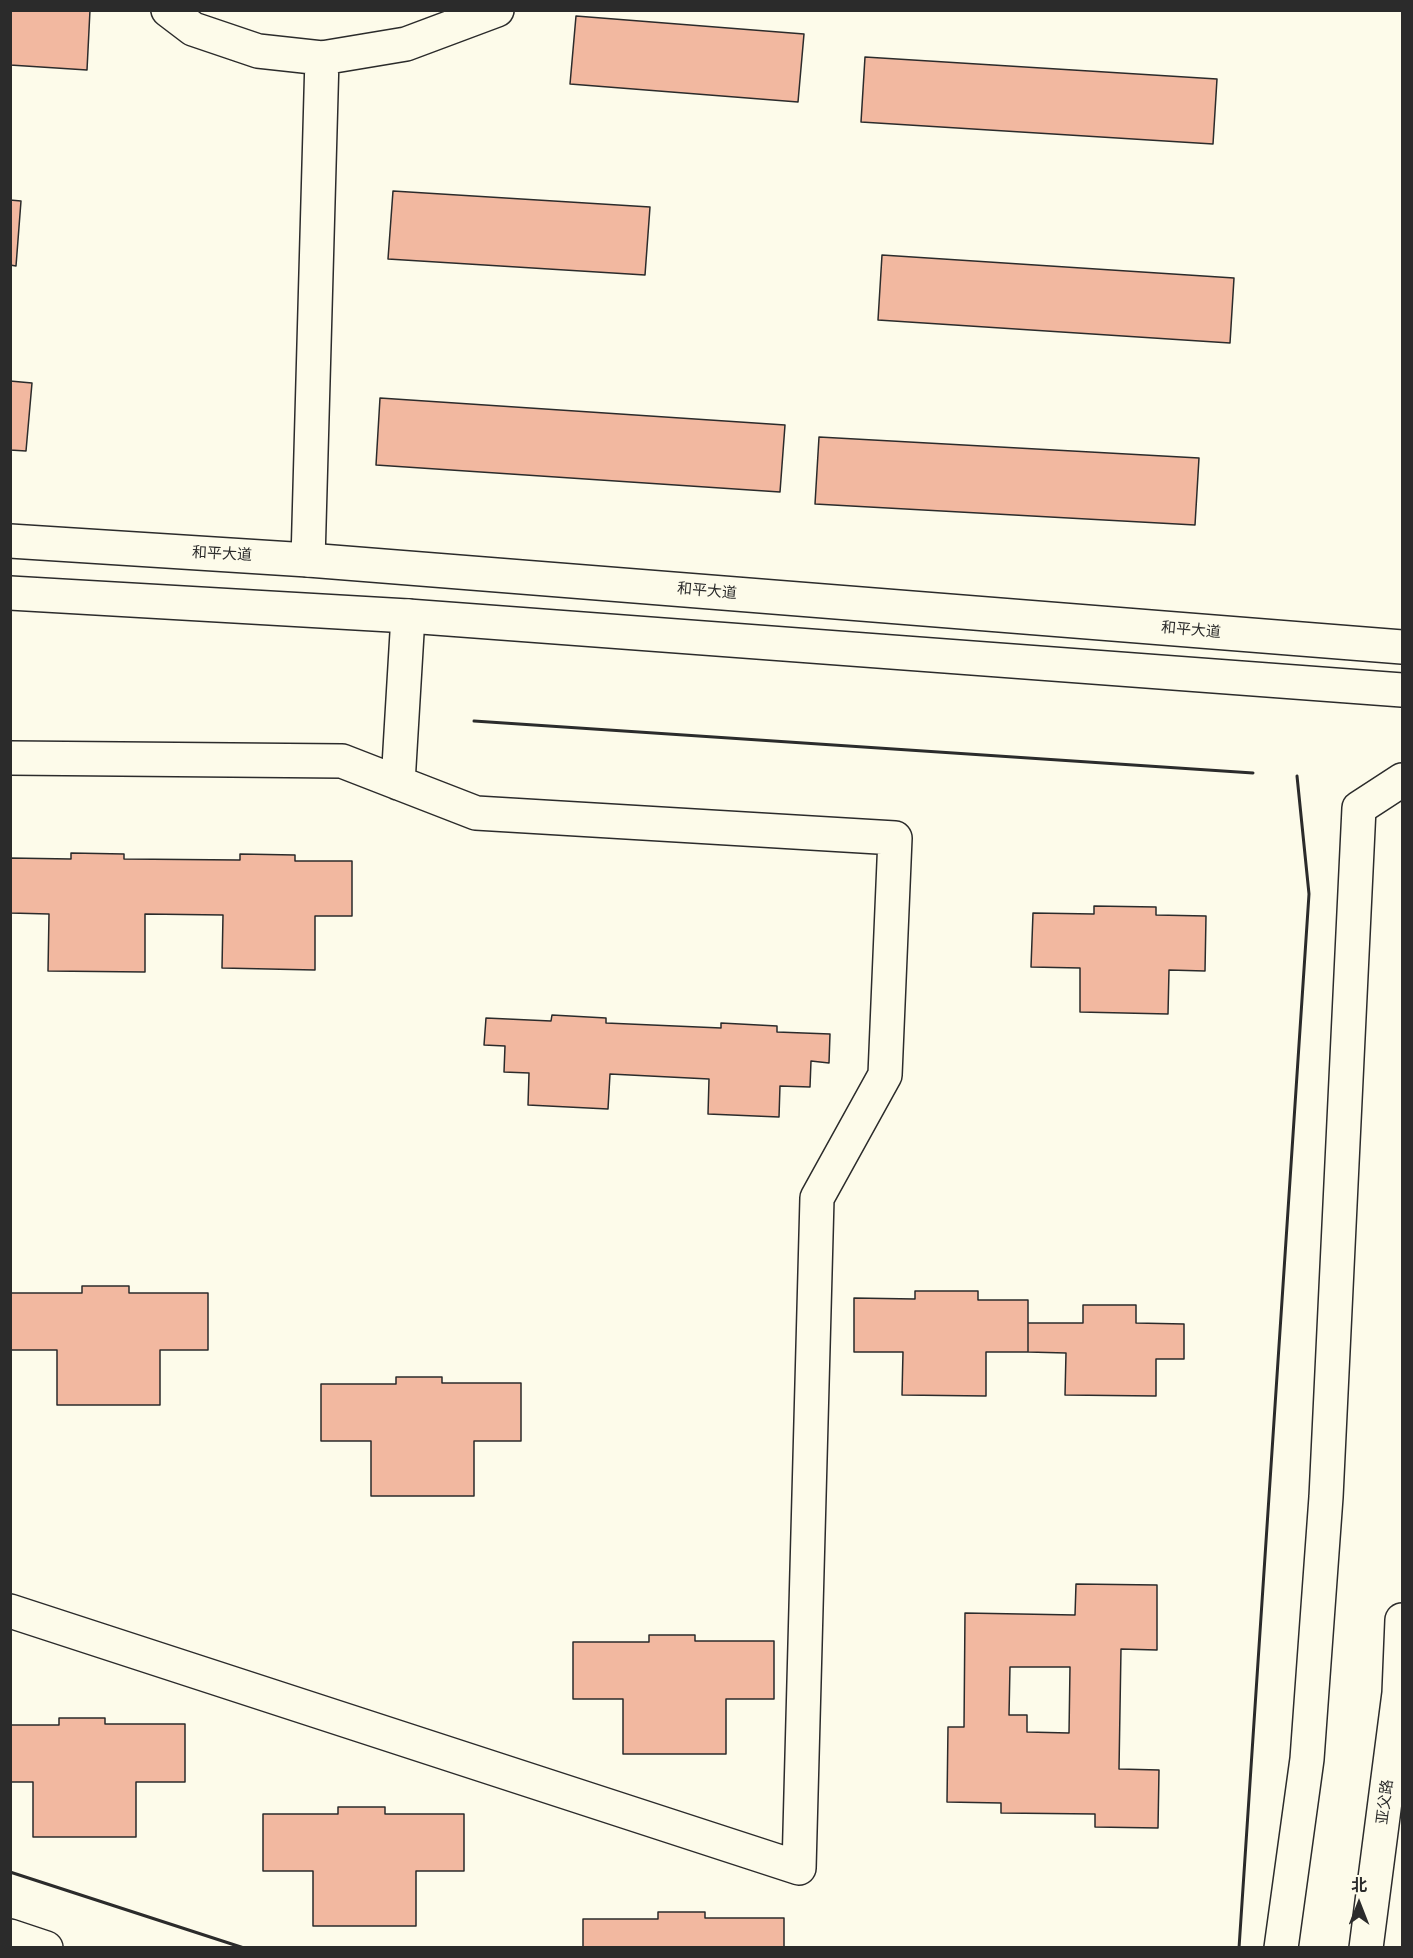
<!DOCTYPE html>
<html>
<head>
<meta charset="utf-8">
<style>
  body { margin:0 }
  #map { position:relative; width:1413px; height:1958px; overflow:hidden; background:#fdfbea; font-family:"Crimson Pro","Noto Sans SC",serif }
  canvas { display:block }
  .frame { position:absolute; inset:0; border:12px solid #2b2b2b; pointer-events:none }
  .north { position:absolute; left:1329px; top:1874px; width:60px; height:60px; -webkit-text-stroke:4px #fdfbea; paint-order:stroke; rotate:0deg; font-size:16px; font-weight:700; line-height:24px; text-align:center; color:#2b2b2b }
  .north::after { content:''; display:block; margin:auto; width:21px; height:27px; background:#2b2b2b; clip-path:polygon(50% 0,100% 100%,50% 72%,0 100%) }
</style>
</head>
<body>
<div id="map">
<canvas width="1413" height="1958"></canvas>
<div class="frame"></div>
<div class="north">北</div>
</div>
<script>
const context = document.querySelector('canvas').getContext('2d');
context.lineJoin = 'round';
function fill(path, color) { context.fillStyle = color; context.fill(path, 'evenodd'); }
function stroke(path, color, width, dash) { context.strokeStyle = color; context.lineWidth = width; context.lineCap = dash ? 'butt' : 'round'; context.setLineDash(dash || []); context.stroke(path); }
function label(font, color, halo, rows, align = 'center') {
  context.font = font + ' "Crimson Pro","Noto Sans SC",serif'; context.lineWidth = 4.5; context.setLineDash([]); context.textBaseline = 'middle'; context.strokeStyle = halo; context.fillStyle = color; for (const [text, x, y, turn = 0] of rows) {
    context.save(); context.translate(x, y); context.rotate((+turn || 0) * Math.PI / 180); context.textAlign = isNaN(turn) ? turn : align; if (halo) context.strokeText(text, 0, 0); context.fillText(text, 0, 0); context.restore();
  }
}
const building = new Path2D(`
  M10 10H90L87 70 10 65Z
  M576 16 804 34 798 102 570 84Z
  M865 57 1217 79 1213 144 861 122Z
  M393 191 650 207 645 275 388 259Z
  M10 200 21 201 16 266 10 265Z
  M882 255 1234 278 1230 343 878 320Z
  M10 381 32 383 26 451 10 450Z
  M380 398 785 425 780 492 376 465Z
  M819 437 1199 458 1195 525 815 504Z
  M71 853 124 854V859L240 860V854L295 855V861H352V916H315V970L222 968 223 915 145 914V972L48 971 49 914 10 913V858L71 859Z
  M1094 906 1156 907V915L1206 916 1205 971 1169 970 1168 1014 1080 1012V968L1031 967 1033 913 1094 914Z
  M552 1015 606 1018V1023L721 1028V1023L777 1026V1032L830 1034 829 1063 811 1061 810 1087 780 1086 779 1117 708 1114 709 1079 610 1074 608 1109 528 1105 529 1073 504 1072 505 1046 484 1045 486 1018 551 1021Z
  M82 1286H129V1293H208V1350H160V1405H57V1350H10V1293H82Z
  M915 1291H978V1300H1028V1352H986V1396L902 1395 903 1352H854V1298L915 1299Z
  M1083 1305H1136V1323L1184 1324V1359H1156V1396L1065 1395 1066 1353 1028 1352V1323H1083Z
  M396 1377H442V1383H521V1441H474V1496H371V1441H321V1384H396Z
  M1076 1584 1157 1585V1650L1121 1649 1119 1769 1159 1770 1158 1828 1095 1827V1814L1001 1813V1803L947 1802 948 1727H964L965 1613 1075 1615ZM1010 1667H1070L1069 1733 1027 1732V1715H1009Z
  M649 1635H695V1641H774V1699H726V1754H623V1699H573V1642H649Z
  M59 1718H105V1724H185V1782H136V1837H33V1782H10V1725H59Z
  M338 1807H385V1814H464V1871H416V1926H313V1871H263V1814H338Z
  M658 1912H705V1918H784V1948H583V1919H658Z`);
fill(building, '#f2b8a0');
stroke(building, '#2b2b2b', 1.5);
const minor = new Path2D(`
  M168 10 193 29 258 51 322 58 406 44 497 10
  M308 560 322 58
  M10 758 342 761 476 813 895 838 885 1075 817 1198 799 1868 10 1611
  M398 783 408 616`);
const tertiary = new Path2D(`
  M10 1936 46 1948
  M1281 1948 1307 1759 1326 1497 1359 808 1402 780`);
const secondary = new Path2D(`
  M10 541 308 560 1402 647
  M10 593 408 616 1402 690`);
const primary = new Path2D(`
  M1366 1948 1399 1693 1402 1620`);
stroke(minor, '#2b2b2b', 36);
stroke(tertiary, '#2b2b2b', 36);
stroke(secondary, '#2b2b2b', 36);
stroke(primary, '#2b2b2b', 36);
stroke(minor, '#fdfbea', 33);
stroke(tertiary, '#fdfbea', 33);
stroke(secondary, '#fdfbea', 33);
stroke(primary, '#fdfbea', 33);
stroke(new Path2D(`
  M474 721 1253 773
  M10 1872 244 1948
  M1239 1948 1309 894 1297 776`), '#2b2b2b', 3);
label('15px', '#2b2b2b', '#fdfbea', [
  ["和平大道",222,554,3],
  ["和平大道",707,591,5],
  ["和平大道",1191,630,5],
  ["亚父路",1385,1802,-83]
]);
</script>
</body>
</html>
